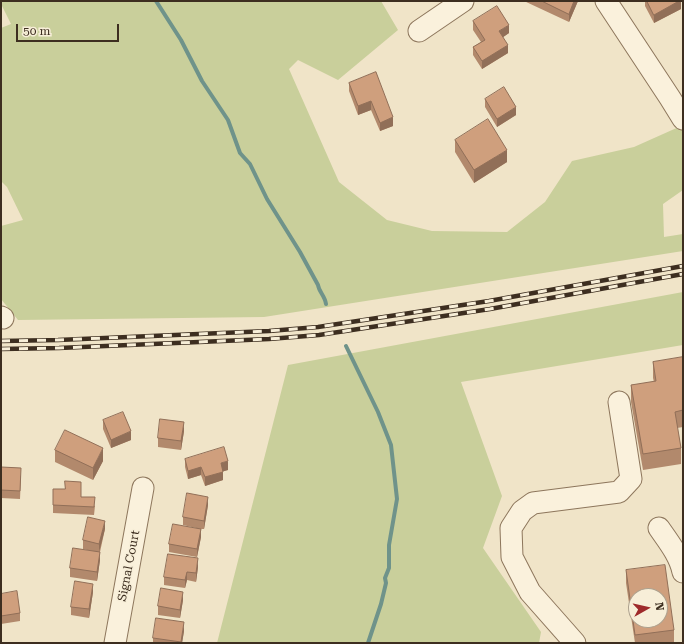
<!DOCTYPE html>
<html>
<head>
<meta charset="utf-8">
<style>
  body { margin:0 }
  #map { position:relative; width:684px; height:644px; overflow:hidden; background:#f0e4c8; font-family:"Roboto Serif",serif }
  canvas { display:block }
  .frame { position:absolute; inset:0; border:2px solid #3d2e20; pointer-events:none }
  .north { position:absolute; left:628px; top:588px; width:40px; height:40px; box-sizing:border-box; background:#f7eed8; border:1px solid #ada18e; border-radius:50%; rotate:82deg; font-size:11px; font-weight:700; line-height:16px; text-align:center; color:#3d2e20 }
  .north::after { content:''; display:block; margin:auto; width:14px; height:18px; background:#9e2a2b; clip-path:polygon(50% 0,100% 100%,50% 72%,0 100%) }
  .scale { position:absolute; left:16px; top:24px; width:103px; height:18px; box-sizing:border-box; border:2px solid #3d2e20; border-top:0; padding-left:5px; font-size:12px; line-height:14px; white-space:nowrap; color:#3d2e20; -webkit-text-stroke:3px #f7eed8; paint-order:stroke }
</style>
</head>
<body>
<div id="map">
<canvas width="684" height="644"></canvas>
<div class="frame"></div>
<div class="north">N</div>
<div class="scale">50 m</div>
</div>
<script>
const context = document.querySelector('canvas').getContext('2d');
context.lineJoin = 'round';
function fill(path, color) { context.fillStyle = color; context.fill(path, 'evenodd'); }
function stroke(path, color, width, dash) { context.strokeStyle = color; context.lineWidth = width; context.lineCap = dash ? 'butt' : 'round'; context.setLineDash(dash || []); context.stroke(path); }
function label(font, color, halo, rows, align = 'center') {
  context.font = font + ' "Roboto Serif",serif'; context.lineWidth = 3; context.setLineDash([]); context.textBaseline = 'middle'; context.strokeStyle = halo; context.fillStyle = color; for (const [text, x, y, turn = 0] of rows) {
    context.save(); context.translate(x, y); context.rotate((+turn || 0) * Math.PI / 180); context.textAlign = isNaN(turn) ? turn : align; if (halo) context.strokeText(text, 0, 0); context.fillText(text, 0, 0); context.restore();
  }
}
fill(new Path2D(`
  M1 1H381L398 30 338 80 298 60 289 69 339 182 387 220 432 231 507 232 545 202 572 161 634 147 681 126 683 128V190L663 204 664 237 683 234V251L264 317 18 320 1 299V226L23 220 7 187 1 181V28L11 24 1 4Z
  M683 292V345L461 382 502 496 483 548 541 632 539 643H217L288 365Z`), '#c9cf9b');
stroke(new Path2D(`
  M156 1 181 40 202 81 228 120 240 153 250 164 267 199 300 252 318 285C319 292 325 296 326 304
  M346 346 378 412 391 445 397 499 389 545V568L385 578 386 583 381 604 368 643`), '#6f938a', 4);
const minor = new Path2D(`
  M606 1 670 98 683 119
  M419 31 463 1
  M1 317 3 318
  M659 528C668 541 680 556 683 572
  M115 643 143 488
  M575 643 530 592 512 557 511 528 522 511 533 503 619 492 631 479 619 402`);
stroke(minor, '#8d765c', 23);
stroke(minor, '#faf1dc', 21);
const rail = new Path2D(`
  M1 341 58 340 269 331 318 327 489 301 683 266
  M1 349 59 348 269 339 319 335 490 309 683 274`);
stroke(rail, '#3d2e20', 4.5);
stroke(rail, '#f7eed8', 3, [9]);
fill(new Path2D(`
  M524 1H578L569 22Z
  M645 1H681V9L654 23 645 6Z
  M473 21 509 33 503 37 508 53 482 69 473 55V47L481 42 473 30Z
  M376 72 393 126 380 131 371 110 358 115 349 91V83Z
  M485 99 516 115 497 127 485 107Z
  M455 140 507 162 474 183 455 152Z
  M683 357V427L677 428 681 448V464L643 470 631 402V385L654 382 653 378V362Z
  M103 420 131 440 111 448 103 429Z
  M184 431 181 450 158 447V438Z
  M55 450 103 461 93 480 55 462Z
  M185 459 228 470 223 471V480L205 486 201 475 188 479 185 467Z
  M1 467 21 476 20 499 1 498Z
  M53 489H65L81 497 95 506 94 515 53 513Z
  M208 505 204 529H201V537L197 557 169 552V544L196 528 183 525V517Z
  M105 529 100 552V560L97 581 70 577V568L91 551 83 549V540Z
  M198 567 196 582 187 580 185 588 164 585V577Z
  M626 570 674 630V642L667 643H635L626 583Z
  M93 592 89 618 71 615V607Z
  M1 594 20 613V621L1 624Z
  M183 600 180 618 158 615V606Z
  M184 631 182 643H153V638Z`), '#b2896c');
fill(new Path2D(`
  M574 1H578L569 22V14Z
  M679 1H681V9L654 23V15Z
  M509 25V33L499 40V31Z
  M508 45V53L482 69V61Z
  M371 101V110L358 115V106Z
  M516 107V115L497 127V119Z
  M393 117V126L380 131V123Z
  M507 150V162L474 183V170Z
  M184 422V431L181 450V441Z
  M131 431V440L111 448V440Z
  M103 448V461L93 480V468Z
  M228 461V470L221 472V463Z
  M201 467V475L188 479V471Z
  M223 472V480L205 486V477Z
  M208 497V505L204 529V521Z
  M105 521V529L99 552V544Z
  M201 529V537L197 557V549Z
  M100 552V560L97 581V572Z
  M198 558V567L196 582V573Z
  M187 572V580L185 588V580Z
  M93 584V592L89 618V609Z
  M183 592V600L180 618V610Z
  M184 622V631L182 643H181Z`), '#916f58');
const building = new Path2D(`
  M542 1H574L569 14Z
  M647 1H679L654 15Z
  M497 6 509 25 499 31 508 45 482 61 473 47 485 40 473 21Z
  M376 72 393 117 380 123 371 101 358 106 349 83Z
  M504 87 516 107 497 119 485 99Z
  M488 119 507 150 474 170 455 140Z
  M683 357V410L675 412 681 448 643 454 631 385 656 381 653 362Z
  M123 412 131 431 111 440 103 420Z
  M160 419 184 422 181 441 158 438Z
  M65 430 103 448 93 468 55 450Z
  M224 447 228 461 221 463 223 472 205 477 201 467 188 471 185 459Z
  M1 467 21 468 20 491 1 490Z
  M65 481 81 482V497H95L94 507 53 505V489H65Z
  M187 493 208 497 204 521 183 517Z
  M88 517 105 521 99 544 83 540Z
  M173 524 201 529 197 549 169 544Z
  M73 548 100 552 97 572 70 568Z
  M168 554 198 558 196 573 187 572 185 580 164 577Z
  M665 565 674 630 635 635 626 570ZM636 596H660V620H636Z
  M75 581 93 584 89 609 71 607Z
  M161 588 183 592 180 610 158 606Z
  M17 591 20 613 1 616V594Z
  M156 618 184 622 181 642 153 638Z`);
fill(building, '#cf9f7d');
stroke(building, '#916f58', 1);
label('12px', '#3d2e20', '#f7eed8', [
  ["Signal Court",129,566,-79]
]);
</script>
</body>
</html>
